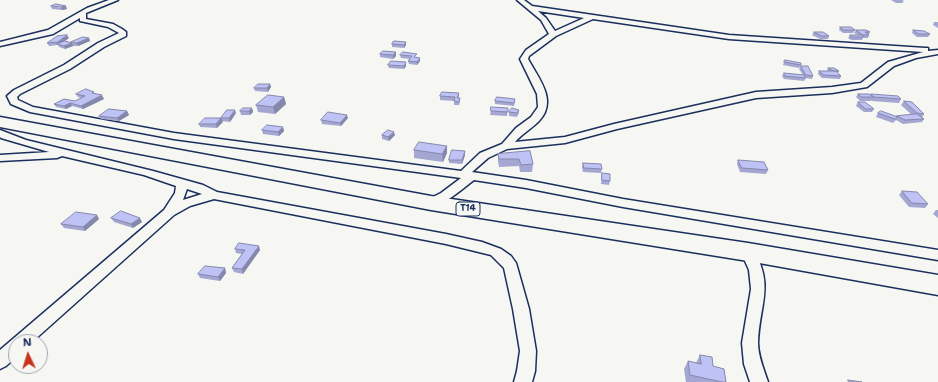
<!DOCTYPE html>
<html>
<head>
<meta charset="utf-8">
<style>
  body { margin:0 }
  #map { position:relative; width:938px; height:382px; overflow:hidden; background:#f6f6f2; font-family:"Shantell Sans",sans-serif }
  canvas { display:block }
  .north { position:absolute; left:8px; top:334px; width:40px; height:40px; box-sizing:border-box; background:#f6f6f2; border:1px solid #9ea6b7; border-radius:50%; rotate:356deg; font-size:11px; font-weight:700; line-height:16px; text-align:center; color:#1b2f5e }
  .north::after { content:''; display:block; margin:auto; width:14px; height:18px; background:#c8321e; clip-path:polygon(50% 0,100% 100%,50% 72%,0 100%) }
</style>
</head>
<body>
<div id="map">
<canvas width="938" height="382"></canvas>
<div class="north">N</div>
</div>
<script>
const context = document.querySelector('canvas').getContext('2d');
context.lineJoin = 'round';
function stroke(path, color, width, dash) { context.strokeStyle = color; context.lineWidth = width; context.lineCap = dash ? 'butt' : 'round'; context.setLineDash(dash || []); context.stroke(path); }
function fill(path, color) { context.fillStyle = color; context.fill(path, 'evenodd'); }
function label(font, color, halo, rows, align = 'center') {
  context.font = font + ' "Shantell Sans",sans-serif'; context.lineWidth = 3.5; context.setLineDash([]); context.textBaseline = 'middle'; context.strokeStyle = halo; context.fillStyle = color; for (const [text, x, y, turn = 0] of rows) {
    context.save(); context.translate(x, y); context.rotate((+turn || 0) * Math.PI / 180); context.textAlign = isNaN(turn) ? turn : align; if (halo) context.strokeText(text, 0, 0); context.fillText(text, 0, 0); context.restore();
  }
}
const street = new Path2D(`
  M109 0H118L86 13V19L113 24 122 29 126 32V36L104 47 70 69 20 94 17 97 18 100 33 107 174 133 461 171 480 153 502 144 516 128 531 117 538 107 537 94 520 59 526 50 549 34 541 20 517 0H524L532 6 729 35 925 48H928V51L938 50V54L916 58 894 66 867 87 832 93 756 98 617 129 565 143 507 149 488 158 472 172 526 180 623 199 938 250V260L623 207 526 188 474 180C463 188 441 209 427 206L425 203 427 200 441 193 461 178 174 139 30 112 11 104 7 96 14 90 64 65 98 43 119 33 108 27 80 21V18L53 34 0 46V42L48 30 87 8ZM538 11 584 18 555 31 546 18ZM593 19 729 39 923 52 888 62 861 83 832 87 756 92 614 124 565 137 515 142C523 133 531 129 539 121 558 101 539 79 528 59L529 56 556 36Z
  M0 130 26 140 153 171 203 185 217 192 446 234 482 242 501 249 511 256 516 263 529 309 536 351 535 371 532 382H514L517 371 520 351 513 309 504 268 491 255 446 244 214 199 190 206 174 215 32 342H16V357L6 366 0 369V350L164 210 175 193 176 186 144 175 62 156 57 158 0 161V155L49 152 1 138 0 137ZM187 189 202 194 183 200Z
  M748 247 753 249C775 286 759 305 758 343 758 356 764 370 768 382H750L744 364 742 343 751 289 749 270 741 252 743 249Z`);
const highway = new Path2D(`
  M0 117 431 196 748 243 938 275V295L748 261 431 210 0 127Z`);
stroke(street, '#1b2f5e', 3);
stroke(highway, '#1b2f5e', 3);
fill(street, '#f6f6f2');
fill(highway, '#f6f6f2');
fill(new Path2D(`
  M891 0H902L904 1 902 3H896Z
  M51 6 67 9 62 10 52 9Z
  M934 22H938V28L933 25Z
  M840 27 855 30 853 33H843L839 30Z
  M856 30 870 32 869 34V35L868 38H863L862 40H851L848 38 850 35H858L854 33Z
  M913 30 930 34 928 37H917L912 33Z
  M814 32 829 36 828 39H820L812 35Z
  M69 38 64 42 71 43 89 38 90 41 78 46H73L65 49 59 47 58 45 49 46 47 43Z
  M406 42V45L404 48 392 47V44Z
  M396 52V56L393 59 380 57V54Z
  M400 55 417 57V58H420V61L417 65 409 64 408 61 410 59 401 58Z
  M785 60 801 65 799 68 783 65Z
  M388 65 406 66 404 69 389 68Z
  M801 66 813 76 812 79 806 78 804 81 784 79 782 76 784 73 803 75 799 69Z
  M828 68 839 71 838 73 841 76 840 79 822 78 818 74 819 71H827Z
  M270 84 271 87 268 92 255 91 254 88Z
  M459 93V98H460V102L459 105H454V101L440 100V96Z
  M76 94H95L104 99 83 109 72 106 66 109 56 107 54 104 75 101 81 98 78 97Z
  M858 94 871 95V94L901 99 899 103 872 101V100L871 101H860L856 97Z
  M284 97 286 104 275 114 258 112 256 105Z
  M495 101 515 102 514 106 495 104Z
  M904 101 924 114 922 117 924 119 922 122 903 124 896 120 893 123 876 117 878 113 897 117V116L912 115 901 105Z
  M858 102 874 109 872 112H864L856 106Z
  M252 108 253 112 250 115H241L240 111Z
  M508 108 507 116 490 115 491 111Z
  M519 110V113L517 117 509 116V112Z
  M127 111 129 115 119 121 101 119 99 116Z
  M236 113 230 122 222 121 217 128 200 127 199 124 221 118Z
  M348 118 341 126 322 124 321 120Z
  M283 127 284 131 279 136 263 134 262 130Z
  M382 135H395L389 141 382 139Z
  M447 146V153L443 162 414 158V150Z
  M530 151 533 164 532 172H520L519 166 499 167 498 161V154Z
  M465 155 462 164 449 163V160Z
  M738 160 768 170 766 174 740 172 737 164Z
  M583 163 602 169 601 173 583 172 582 167Z
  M602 173 610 181 609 185 601 184Z
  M902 191 928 204 925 208 909 207 899 195Z
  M936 210H938V218L933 214Z
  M111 218 142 222 133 228 114 222Z
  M99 219 85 231 64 228 61 224Z
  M235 249 260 250 243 274 234 272 232 268 242 254 236 253Z
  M225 268 226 273 220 281 200 278 198 274Z
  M700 355 713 366 726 382H686L684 369 688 361 696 363Z`), '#a3a7d2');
fill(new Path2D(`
  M66 6 67 9 62 10 61 7Z
  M67 35 69 38 59 45 58 42Z
  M89 38 90 41 78 46 77 43Z
  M406 42V45L404 48V45Z
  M72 43 73 46 65 49 64 46Z
  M396 52V56L393 59V55Z
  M420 58V61L417 65V62Z
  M406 62V66L404 69V66Z
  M270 84 271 87 268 92 267 88Z
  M102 95 104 99 83 109 81 106Z
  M284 97 286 104 275 114 273 107Z
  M70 103 72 106 66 109 64 106Z
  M252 108 253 112 250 115 249 111Z
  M235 110 236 113 230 122 229 118Z
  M127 111 129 115 119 121 117 118Z
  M347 115 348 118 341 126 340 123Z
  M221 118 223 122 217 128 216 124Z
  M283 127 284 131 279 136 278 132Z
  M394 132 395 135 389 141 388 137Z
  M447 146V153L443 162 442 154Z
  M465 151V155L462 164V160Z
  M97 215 99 219 85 231 83 227Z
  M140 218 142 222 133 228 131 224Z
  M259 246 260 250 243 274 242 269Z
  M225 268 226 273 220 281 218 277Z`), '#8588ab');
const building = new Path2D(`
  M56 4 66 6 61 7 51 6Z
  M840 27H851L855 30H844Z
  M856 30H866L870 32H865L869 35H863Z
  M913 30 924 31 930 34H919Z
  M814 32H823L829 36H822Z
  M67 35 58 42 47 43 57 36Z
  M850 35H863V37H852Z
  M83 37 89 38 77 43 71 42Z
  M65 41 72 43 64 46 57 44Z
  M394 41 406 42 404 45 392 44Z
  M383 51 396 52 393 55 380 54Z
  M403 52 417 54 414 57 420 58 417 62 408 61 412 56 400 55Z
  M785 60 801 63V65L784 62Z
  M391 61 406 62 404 66 388 65Z
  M801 66H808L813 76 806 75Z
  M828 68H834L839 71H834Z
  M819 71H836L841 76 824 75Z
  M784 73 804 75 806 78 785 76Z
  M258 84H270L267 88H254Z
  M86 89 94 92 92 93 102 95 81 106 70 103 64 106 54 104 64 99 75 101 85 96 76 94Z
  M442 92 459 93 457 98H460L459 102 454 101 455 97 440 96Z
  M858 94H869L873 97H862Z
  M871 94 898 96 901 99 874 97Z
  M268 95 284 97 273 107 256 105Z
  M497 97 515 99 514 103 495 101Z
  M904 101 912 102 924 114 917 113Z
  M858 102H865L874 109H866Z
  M491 107 508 108V112L491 111Z
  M243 108H252L249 111H240Z
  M512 108 519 110 517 113 509 112Z
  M109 109 127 111 117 118 99 116Z
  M227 110H235L229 118H221Z
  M881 111 898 117 895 119 878 113Z
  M328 112 347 115 340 123 321 120Z
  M917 114 924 119 905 120 897 116Z
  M205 118H221L216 124H199Z
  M267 125 283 127 278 132 262 130Z
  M388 130 394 132 388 137 382 135Z
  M419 142 447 146 442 154 414 150Z
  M452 150 465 151 462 160H449Z
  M530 151 533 164 521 165 519 159H499L498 154Z
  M738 160 764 162 768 170 742 168Z
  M583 163 601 164 602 169 584 168Z
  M602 173 610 174V181L602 180Z
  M902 191 917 192 928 204 912 203Z
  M121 211 140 218 131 224 111 218Z
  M76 212 97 215 83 227 61 224Z
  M239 243 259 246 242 269 232 268 245 250 235 249Z
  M205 266 225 268 218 277 198 274Z
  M700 355 712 357 713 366 724 369 726 382H722L690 375 688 361 701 364Z
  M848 380 862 382H849Z`);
fill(building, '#bec2f4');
stroke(building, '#8588ab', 1);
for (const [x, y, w] of [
  [468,209,24]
]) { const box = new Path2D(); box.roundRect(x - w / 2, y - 7, w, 14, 3); context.fillStyle = '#f6f6f2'; context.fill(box); stroke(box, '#1b2f5e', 1); }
label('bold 9px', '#1b2f5e', null, [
  ["T14",468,209]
]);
</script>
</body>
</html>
